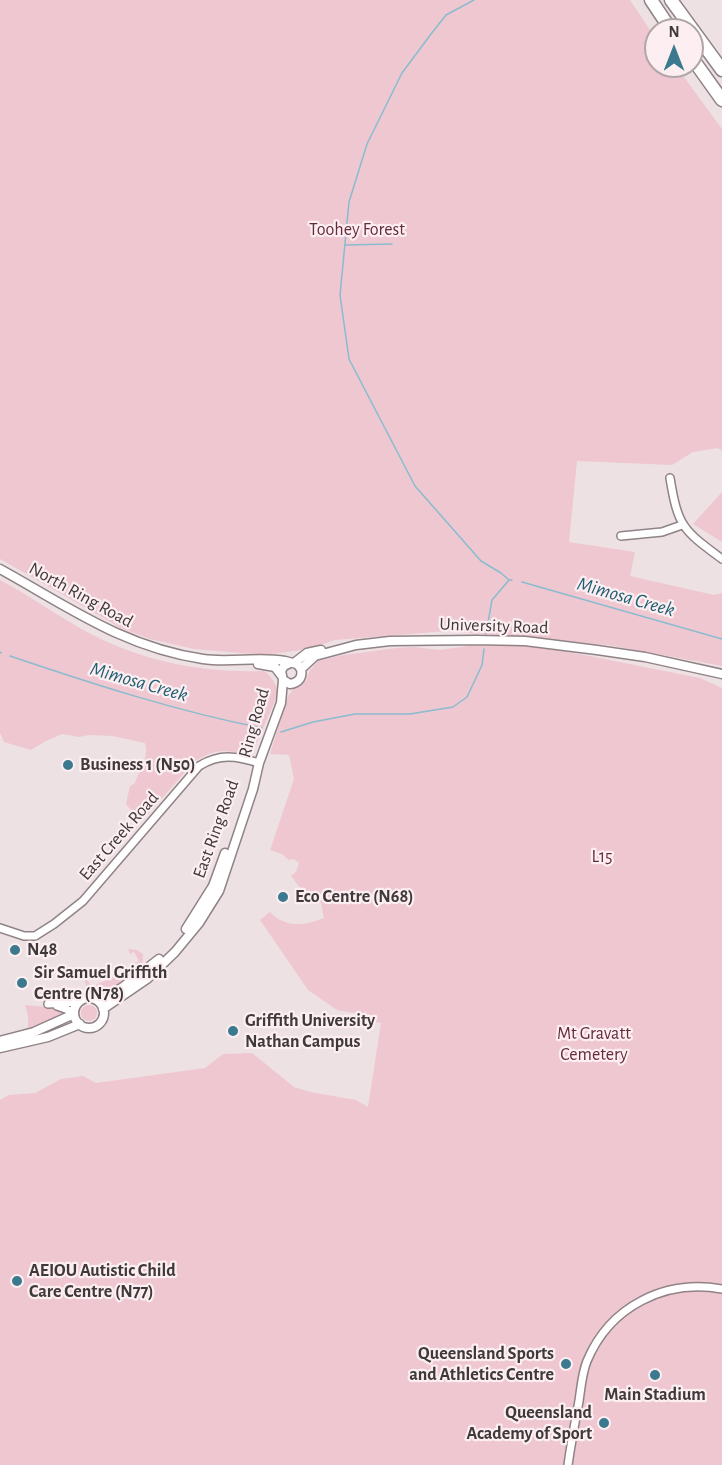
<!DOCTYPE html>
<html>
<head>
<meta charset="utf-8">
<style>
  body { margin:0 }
  #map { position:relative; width:722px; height:1465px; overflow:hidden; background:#eee1e4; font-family:"Alegreya Sans",sans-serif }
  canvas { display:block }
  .north { position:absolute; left:644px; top:18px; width:60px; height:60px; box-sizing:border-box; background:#fceef1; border:2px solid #b0a6a8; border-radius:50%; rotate:0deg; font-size:16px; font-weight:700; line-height:24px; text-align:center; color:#3e393a }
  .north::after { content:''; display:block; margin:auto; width:21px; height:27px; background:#3b7a8e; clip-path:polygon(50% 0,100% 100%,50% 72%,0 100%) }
</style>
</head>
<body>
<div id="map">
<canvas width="722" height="1465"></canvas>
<div class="north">N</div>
</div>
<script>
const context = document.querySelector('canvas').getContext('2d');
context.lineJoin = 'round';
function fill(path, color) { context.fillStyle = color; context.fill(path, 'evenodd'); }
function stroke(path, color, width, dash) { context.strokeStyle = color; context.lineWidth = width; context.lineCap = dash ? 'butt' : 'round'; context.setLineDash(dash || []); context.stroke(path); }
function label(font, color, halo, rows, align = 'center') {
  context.font = font + ' "Alegreya Sans",sans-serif'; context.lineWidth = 4.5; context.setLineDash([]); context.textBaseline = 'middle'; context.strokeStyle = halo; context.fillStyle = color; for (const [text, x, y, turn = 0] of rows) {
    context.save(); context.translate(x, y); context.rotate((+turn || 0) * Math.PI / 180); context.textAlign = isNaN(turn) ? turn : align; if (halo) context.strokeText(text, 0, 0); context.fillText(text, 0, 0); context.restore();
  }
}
fill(new Path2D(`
  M0 0H630L656 39V66H676L722 129V451L718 448 693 452 672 465 577 461 569 542 635 552 630 576 714 595 722 593V666L608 645 447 631 335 640 309 649 263 655 194 649 150 639 121 628 0 559Z
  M722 492V542L693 524Z
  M0 580C31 596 60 618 91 634 145 662 203 673 264 671 272 676 275 684 279 692L252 753C226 753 218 745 193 763L148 814 131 810 126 804 130 786 135 783C140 768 149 759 145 743L112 736 89 735 79 737 62 734 46 741 31 750 4 742 0 733Z
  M534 645 700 678 722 688V1465H0V1100L9 1095 35 1093 61 1079 83 1076 96 1083 205 1068 223 1054 252 1053 294 1087 310 1092 356 1100 368 1107 381 1023 376 1022V1017L337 1010 308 990 260 920 270 912C285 928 305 926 324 918L321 903 314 894 301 889 291 876 296 872 299 863 294 859 289 860 282 854 270 850 294 779 289 755 270 754 288 696 294 688 306 681 310 670 318 661 343 655 397 648 413 647 440 650 469 646Z
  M128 949 137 950 143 954C144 977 120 985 102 994H96L87 989 83 974H85L91 987 134 968 133 965 139 961 134 952 130 954Z
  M25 1005 58 1008 66 1012 56 1018 28 1028V1016Z
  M81 1013a8 8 0 1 1 16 0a8 8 0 1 1-16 0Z`), '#eec7d1');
stroke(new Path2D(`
  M474 0 446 15 431 34 402 73 367 144 349 202 340 295 349 359 415 486 481 561 501 573 509 580
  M345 245 392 244
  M522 582 722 639
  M486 634 492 600 509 580H512
  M0 652 1 653
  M10 656C93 684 176 711 262 728
  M281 732 313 722 355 714H410L453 707 467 697 482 665 484 649`), '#89bcce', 1.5);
const minor = new Path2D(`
  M670 478C678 527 683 530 722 559
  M621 536 662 532 682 525
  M0 928 24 936H35L54 924 83 901 199 766C220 753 237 756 259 763
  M48 1004 79 1002
  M57 1006 74 1012
  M568 1465C571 1444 575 1422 579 1401 581 1388 582 1373 587 1361 610 1306 665 1279 722 1289`);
const tertiary = new Path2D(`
  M0 569C69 607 123 647 203 659 230 663 258 656 285 661L297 664 301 669
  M294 663 307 653 321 650
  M258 664 275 667 281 675
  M301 669 315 656 356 645 390 641 476 640 525 641 597 650 645 657 722 674
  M283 680 290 684C298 683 303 678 301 669
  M186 929 213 886 225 853
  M74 1013a15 15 0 1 1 30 0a15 15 0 1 1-30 0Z
  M99 1002 123 987 159 959
  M103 1009 147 979 175 952 199 923 219 891 253 789 259 763 281 703 283 680 281 671 284 666 290 663
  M0 1041 34 1032 74 1014
  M0 1048 48 1037 80 1024`);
const motorway = new Path2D(`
  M651 0 671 30
  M671 0 722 70
  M692 58 722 100`);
stroke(minor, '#8f8386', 10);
stroke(tertiary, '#8f8386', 11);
stroke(motorway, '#8f8386', 15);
stroke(minor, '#fff', 7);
stroke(tertiary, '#fff', 8);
stroke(motorway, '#fff', 12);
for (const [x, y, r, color] of [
  [68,765,6,"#3b7a8e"],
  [283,897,6,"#3b7a8e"],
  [15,950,6,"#3b7a8e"],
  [22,983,6,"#3b7a8e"],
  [233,1031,6,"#3b7a8e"],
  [17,1281,6,"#3b7a8e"],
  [566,1364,6,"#3b7a8e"],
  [655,1375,6,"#3b7a8e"],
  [604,1423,6,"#3b7a8e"]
]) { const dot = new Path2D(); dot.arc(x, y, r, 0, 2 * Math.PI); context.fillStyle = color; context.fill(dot); stroke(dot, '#fceef1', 2); }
label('18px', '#662a3d', '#fceef1', [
  ["Toohey Forest",357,230],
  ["L15",602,857],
  ["Mt Gravatt",594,1034],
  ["Cemetery",594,1055]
]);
label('18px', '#3e393a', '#fceef1', [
  ["North Ring Road",81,595,29],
  ["University Road",494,626,2],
  ["Ring Road",254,723,-74],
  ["East Ring Road",216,829,-70],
  ["East Creek Road",119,836,-49]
]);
label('bold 18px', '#3e393a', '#fceef1', [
  ["Business 1 (N50)",80,765],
  ["Eco Centre (N68)",295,897],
  ["N48",27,950],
  ["Sir Samuel Griffith",34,973],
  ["Centre (N78)",34,994],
  ["Griffith University",245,1021],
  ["Nathan Campus",245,1042],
  ["AEIOU Autistic Child",29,1271],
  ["Care Centre (N77)",29,1292],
  ["Queensland Sports",554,1354,"right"],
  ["and Athletics Centre",554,1375,"right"],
  ["Main Stadium",655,1395,"center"],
  ["Queensland",592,1413,"right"],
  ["Academy of Sport",592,1434,"right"]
], 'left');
label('italic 20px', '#1f6073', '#fceef1', [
  ["Mimosa Creek",626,597,16],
  ["Mimosa Creek",139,682,16]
]);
</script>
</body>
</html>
